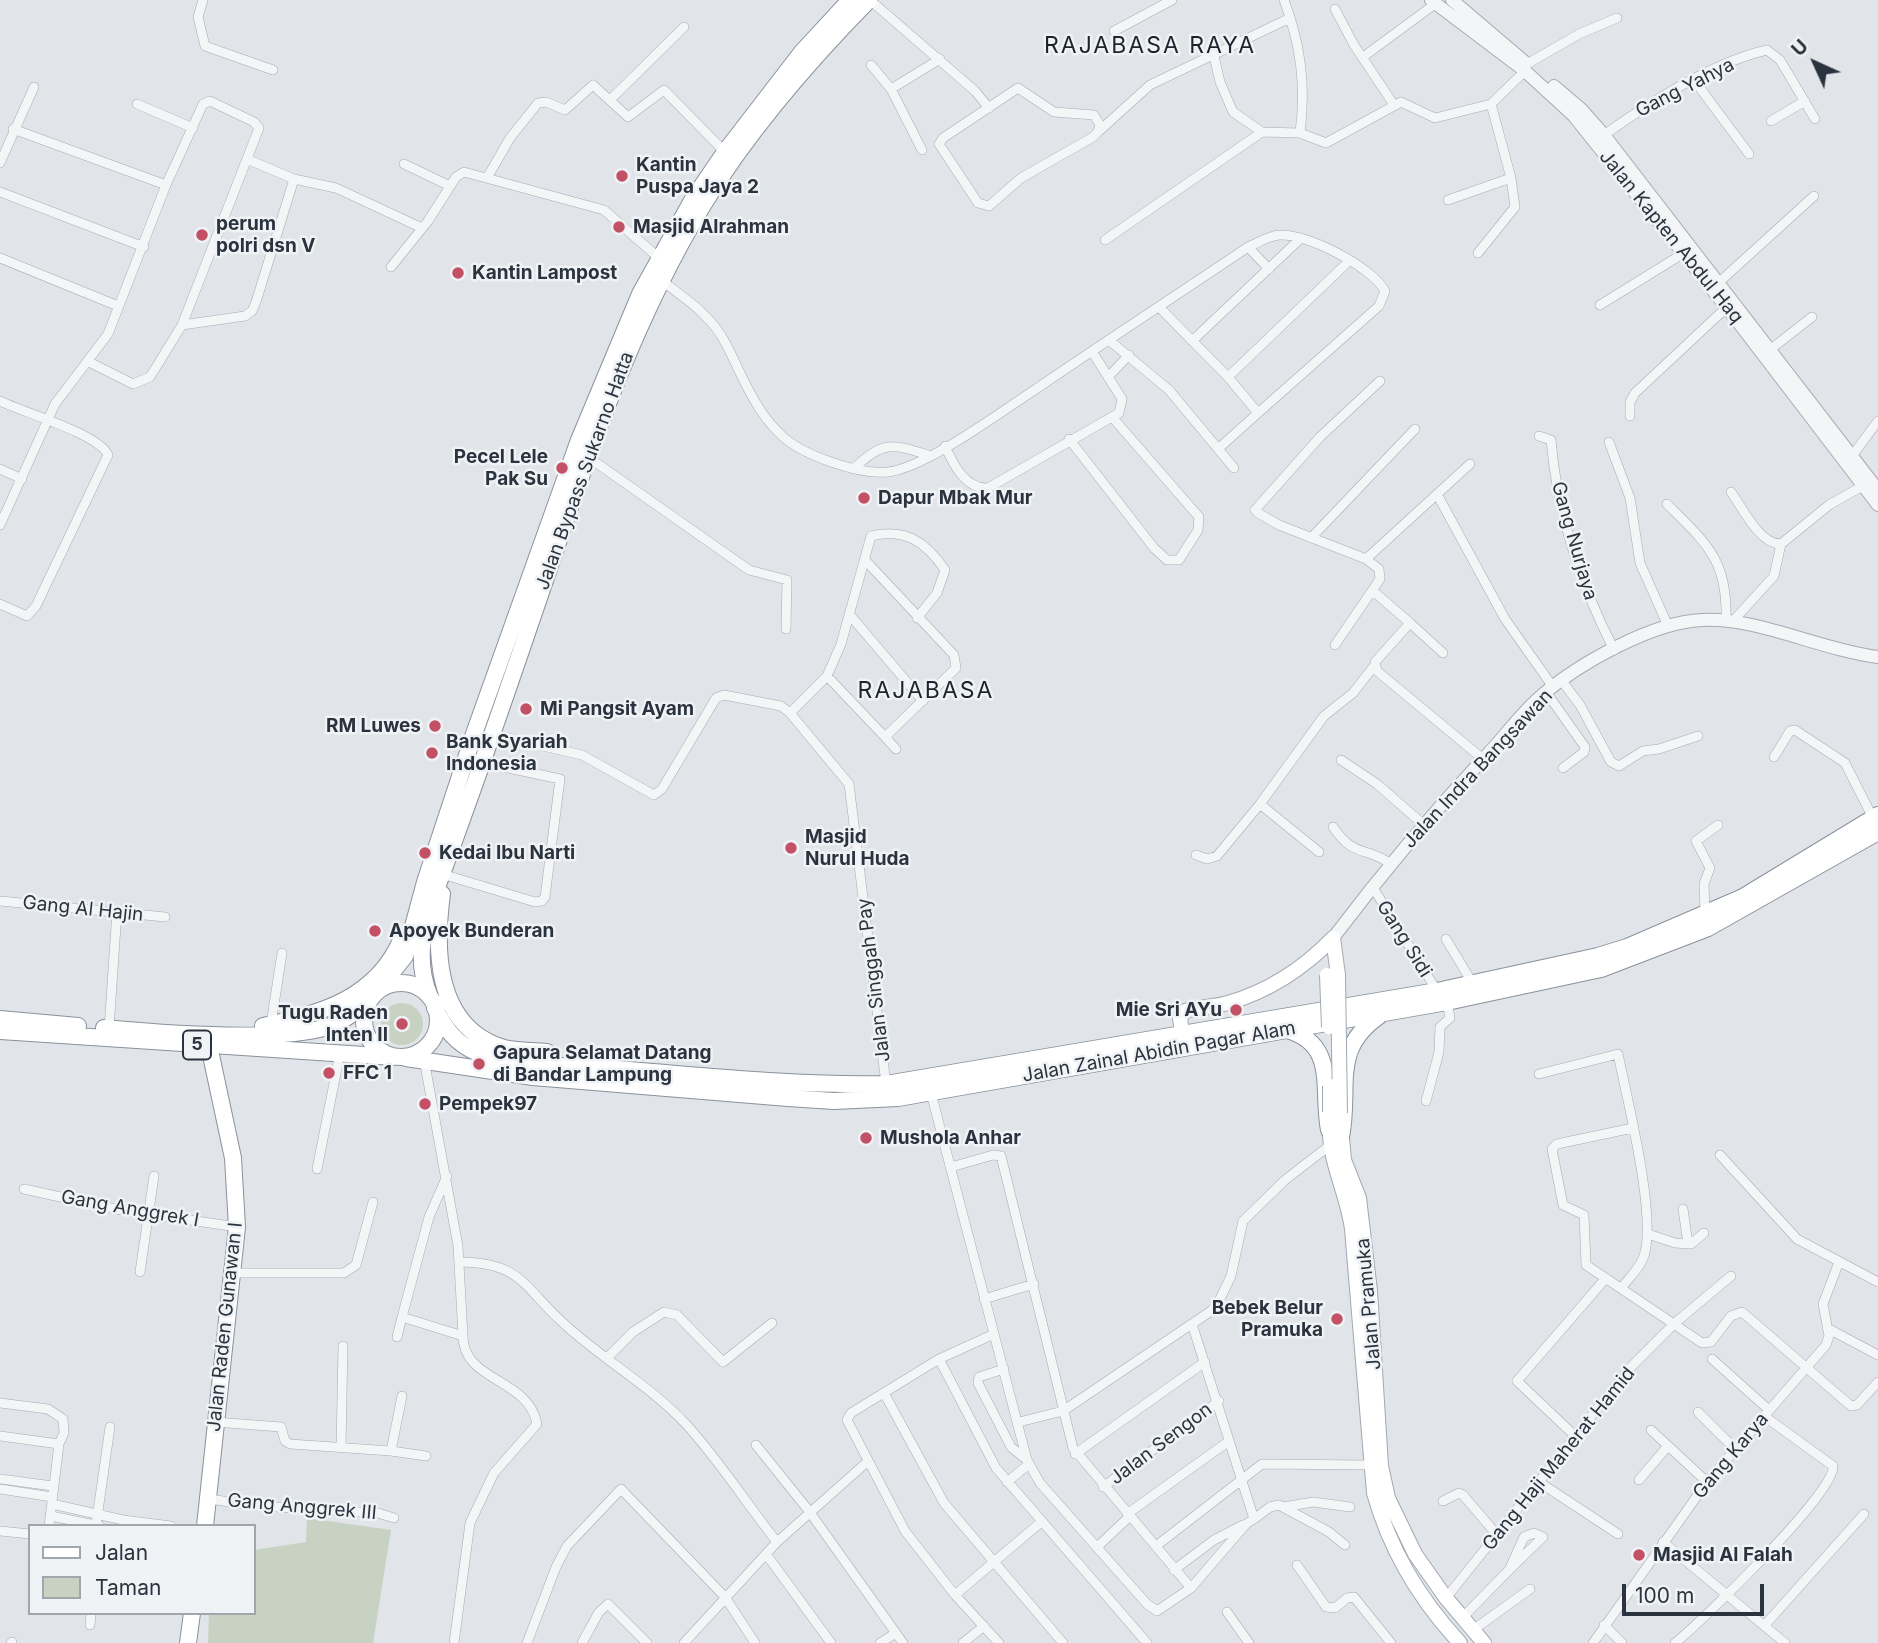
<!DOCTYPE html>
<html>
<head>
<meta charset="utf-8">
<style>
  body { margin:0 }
  #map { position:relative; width:1878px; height:1643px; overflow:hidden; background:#e1e4e8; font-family:Inter,sans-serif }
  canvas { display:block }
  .legend { position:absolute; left:28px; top:1524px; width:228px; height:91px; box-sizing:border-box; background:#f0f3f6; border:2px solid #a1a6ad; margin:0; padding:9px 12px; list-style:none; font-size:21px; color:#2b333f }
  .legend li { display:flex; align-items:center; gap:14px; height:35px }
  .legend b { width:35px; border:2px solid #a1a6ad }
  .north { position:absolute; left:1780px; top:28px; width:70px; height:70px; -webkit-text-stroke:5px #f0f3f6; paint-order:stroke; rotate:315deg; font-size:19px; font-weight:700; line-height:28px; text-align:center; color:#2b333f }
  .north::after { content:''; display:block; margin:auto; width:24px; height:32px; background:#2b333f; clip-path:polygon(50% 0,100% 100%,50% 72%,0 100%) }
  .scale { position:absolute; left:1622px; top:1584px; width:142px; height:32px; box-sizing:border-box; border:4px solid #2b333f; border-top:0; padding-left:9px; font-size:21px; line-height:24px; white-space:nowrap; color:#2b333f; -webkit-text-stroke:5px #f0f3f6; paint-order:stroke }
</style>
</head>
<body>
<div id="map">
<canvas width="1878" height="1643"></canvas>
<ul class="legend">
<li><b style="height:9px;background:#fff"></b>Jalan</li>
<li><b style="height:19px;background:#c7d2c3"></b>Taman</li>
</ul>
<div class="north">U</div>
<div class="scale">100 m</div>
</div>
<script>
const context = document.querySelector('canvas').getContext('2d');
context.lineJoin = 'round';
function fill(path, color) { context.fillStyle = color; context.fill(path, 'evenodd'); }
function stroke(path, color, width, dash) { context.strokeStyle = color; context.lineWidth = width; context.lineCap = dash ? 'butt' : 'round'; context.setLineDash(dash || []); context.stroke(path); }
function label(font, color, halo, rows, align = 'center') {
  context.font = font + ' Inter,sans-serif'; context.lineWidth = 5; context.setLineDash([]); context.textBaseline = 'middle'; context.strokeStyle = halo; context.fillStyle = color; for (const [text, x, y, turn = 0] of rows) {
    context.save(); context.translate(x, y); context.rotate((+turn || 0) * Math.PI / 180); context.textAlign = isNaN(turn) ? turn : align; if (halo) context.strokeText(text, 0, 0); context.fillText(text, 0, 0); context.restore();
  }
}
fill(new Path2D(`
  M381 1024a21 21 0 1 1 42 0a21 21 0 1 1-42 0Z
  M307 1518 391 1530 373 1643H208L209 1613H254V1550L306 1542Z`), '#c7d2c3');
const minor = new Path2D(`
  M203 0 198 17 205 46 273 70
  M870 0 975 91 989 108
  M1284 0C1301 45 1306 86 1300 133
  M1335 9 1354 45 1394 105
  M1114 31 1172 0
  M1214 56 1220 82 1233 112 1262 132
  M1363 57 1435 4
  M1527 64 1579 34 1617 18
  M871 65 891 89 922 150
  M1694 80 1749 154
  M891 89 940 59
  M611 99 684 27
  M137 104 193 128
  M1771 121 1805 101
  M13 129 166 185
  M1098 132 1100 125 1094 115 1054 112 1018 88 943 138 939 144 978 203 989 206 1021 178 1093 137 1098 132 1150 85 1290 18
  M1604 135C1649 103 1714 62 1767 50L1780 60 1815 119
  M0 163 34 87
  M404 164 450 186
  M487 178 510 138 538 103 546 102 565 110 593 85 628 117 664 90 725 152
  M294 179 336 188 422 228
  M0 192 144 247
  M1448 200 1511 178
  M1105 240 1262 132 1300 133 1326 143 1401 102 1435 118 1491 104 1525 71
  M1248 247 1269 269
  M1478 253 1515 207 1511 178 1491 104
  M0 258 118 306
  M391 267 428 221 456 177 464 172 604 210 659 258
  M662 281C686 299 712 316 726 344 742 375 754 409 780 434 801 455 859 475 888 472 927 467 1002 411 1036 389 1106 341 1177 295 1248 247 1258 243 1268 236 1279 235 1307 233 1372 267 1385 291L1379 306 1258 413 1228 377 1160 308
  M1716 285 1814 196
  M1600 305 1684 253
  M182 325 245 316 252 311 256 302 294 179 249 160
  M1110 341 1169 390 1234 468
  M1192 341 1301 238
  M1771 349 1812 317
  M1108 377 1129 355
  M1228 377 1349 261
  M1380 381 1320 437 1255 510 1258 513 1279 525 1366 559 1470 464
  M0 401C22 412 99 434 108 455L36 606 27 616 0 604
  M1630 416V402L1635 393 1727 307
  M1539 436 1551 440C1557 513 1581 585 1614 650
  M1069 439 1154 548 1167 560H1179L1198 530 1199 517 1112 417
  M1609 442 1630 498 1640 563 1668 626
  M945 446C953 464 965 489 988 488L1119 413 1122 399 1093 353
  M1219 448 1258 413
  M1852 456 1878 421
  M588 457 749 570 787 580 786 629
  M0 469 22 479
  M853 469C884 441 890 443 928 455
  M1731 492C1743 508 1759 544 1781 544
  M1438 496 1505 619 1553 687
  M1667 504C1707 544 1728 560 1726 621
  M0 525 55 404 108 334 166 185 203 104 210 101 254 122 259 128 182 325 150 377 133 384 89 362
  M1311 538 1415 429
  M1373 591 1410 623 1375 662 1377 671 1483 759
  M849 614 923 701
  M1733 621 1774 576 1781 544 1829 505 1859 488 1869 489
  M1410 623 1443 653
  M1335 645 1380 579 1379 569 1366 559
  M827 676 885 737 956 668 954 655 865 560
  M1562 681 1580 705 1611 762 1619 766 1643 751 1659 749 1698 736
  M1546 692 1585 747 1584 752 1563 768
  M790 713 827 676 841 644 871 536C906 528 926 542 945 570L937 593 917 618
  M491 734 582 755 654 795 662 789 716 698 724 695 781 706 790 713 849 784 886 1084
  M885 737 896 749
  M1774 757 1790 731 1795 730 1845 763 1873 818
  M1341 760 1377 784 1424 825
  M1260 804 1319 852
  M1333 827C1354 858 1365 846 1391 864
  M1196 855 1207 859 1217 856 1260 804 1324 716 1353 693 1374 666
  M442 874 535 902 542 901 545 897 560 779 480 762
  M1372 886 1437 991
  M0 901 165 917
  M1705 914 1704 884 1710 868 1696 841 1718 825
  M1446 939 1473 984
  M271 1024 282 953
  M109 1029 117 911
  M424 1059 458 1246 463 1336
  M1539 1074 1618 1054C1627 1099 1657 1216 1644 1256 1640 1268 1630 1277 1622 1287
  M931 1093 1027 1460 1040 1483 1147 1604 1157 1611 1191 1588 1246 1524 1254 1519 1192 1324
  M1426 1101 1439 1052 1440 1027 1450 1018 1447 1002
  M1633 1128 1557 1144 1552 1149 1563 1205 1584 1215 1586 1265 1702 1343 1711 1342 1731 1316 1742 1312 1851 1406 1857 1405 1878 1382
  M1720 1155 1797 1239 1878 1282
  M951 1167 993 1155 1001 1156 1073 1448 1191 1588
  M317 1169 340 1053
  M447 1176 429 1217 402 1317 463 1336C463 1382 529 1378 537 1424L494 1473 470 1523 454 1643
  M24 1189 115 1209 237 1227
  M1683 1209 1688 1244
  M1648 1234 1675 1243 1691 1244 1704 1233
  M460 1262C521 1263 522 1285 561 1321 600 1358 648 1384 685 1423 719 1460 746 1503 777 1542
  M140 1272 154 1176
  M232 1273H344L356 1265 373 1202
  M984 1299 1034 1284
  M1827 1328 1878 1355
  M994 1334 939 1359 851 1413 847 1420 905 1531 955 1595 999 1643
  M397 1337 402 1317
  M607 1358 633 1332 664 1312 677 1315 723 1362 772 1323
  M939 1359 996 1468 1147 1643
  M1712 1359 1769 1410
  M1004 1369 979 1377 978 1383 1011 1447 1027 1460
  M884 1393 944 1503 1063 1643
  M0 1403 48 1409 63 1419 64 1433 59 1444 49 1526
  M1698 1412 1735 1449
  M215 1422 281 1427 285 1441 290 1444 391 1451 426 1456
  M1019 1422 1063 1411 1211 1311 1218 1303 1231 1276 1243 1221 1285 1180 1329 1146
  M1651 1430 1707 1482
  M0 1436 59 1444
  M1575 1436 1517 1381 1606 1278
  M756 1445 809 1511 903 1643
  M341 1447 343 1346
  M391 1451 402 1396
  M1075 1454 1205 1362
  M0 1479 53 1486
  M1639 1480 1667 1447
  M1007 1482 1029 1464
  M1539 1482 1618 1534
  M1103 1487 1219 1401
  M0 1489 52 1497
  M209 1499 258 1506 378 1513 394 1518
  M1443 1501 1459 1493 1463 1495 1498 1536
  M52 1504 123 1520 171 1526
  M1283 1507 1313 1502 1350 1507
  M1127 1514 1229 1441
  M51 1516 100 1526
  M1254 1519 1270 1507 1279 1505 1329 1532 1345 1545
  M96 1525 110 1427
  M0 1531 30 1534
  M1663 1542 1785 1643
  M1156 1546 1262 1464 1369 1465
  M1097 1547 1129 1517
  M766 1554 831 1643
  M1297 1565 1326 1607 1335 1608 1347 1598 1354 1597 1391 1643
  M1174 1570 1214 1540 1243 1525
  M955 1595 1040 1523
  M1446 1598 1629 1369 1675 1323 1731 1276
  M1227 1612 1249 1643
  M1462 1618 1509 1570 1524 1537 1534 1533 1543 1537 1509 1570
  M90 1625 91 1613
  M1604 1625 1622 1643
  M1765 1625 1864 1514
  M1473 1630 1530 1589
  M11 1643 12 1642
  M527 1643 556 1567 567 1546 621 1489 725 1597 755 1643
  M582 1643 599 1612 608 1604 647 1643
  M684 1643 777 1542 867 1462
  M880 1643 896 1633
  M963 1643 984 1626
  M1593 1643 1707 1482 1826 1345 1829 1336 1823 1304 1839 1262
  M1675 1643C1701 1622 1836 1492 1833 1466L1764 1416`);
const tertiary = new Path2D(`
  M1431 0 1525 71 1573 115 1735 318 1878 505
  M1452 0 1526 63
  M1554 86 1581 109 1604 135 1878 490
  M1333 938C1380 876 1430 816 1483 759 1503 739 1519 715 1541 696 1578 664 1652 622 1702 620 1757 617 1821 650 1878 657`);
const primary = new Path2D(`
  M1333 938 1338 975
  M1182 1032 1180 1018 1185 1011C1199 1007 1214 1007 1228 1003 1269 991 1303 969 1333 938
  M1330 1121C1327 1159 1347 1191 1352 1229L1374 1493C1390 1550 1420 1600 1460 1643
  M1341 1128 1344 1160 1359 1198 1370 1291 1381 1466 1388 1498 1415 1554 1446 1598 1484 1643`);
const trunk = new Path2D(`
  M442 894C434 953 436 1028 504 1048 517 1051 533 1051 547 1052
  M364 1020a37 37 0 1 1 74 0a37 37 0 1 1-74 0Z
  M378 990 405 956 425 882 475 731 579 440 640 294 693 199 725 152 802 52 850 0
  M430 997C416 964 422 937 431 903 475 788 514 671 554 554 595 434 637 314 703 205 749 130 807 63 869 0
  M435 1008C445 1029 456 1044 478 1053 515 1068 564 1065 604 1068 698 1075 792 1086 886 1084L1437 991 1598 956 1627 947 1743 897 1878 815
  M0 1019 78 1026
  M263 1026C321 1014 377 998 402 938
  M104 1028C158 1033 281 1043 330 1026 345 1021 358 1009 370 999
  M1287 1030C1338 1044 1321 1090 1329 1130
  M0 1031 394 1057
  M406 1058 533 1077 788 1098 834 1101 898 1098 1447 1002 1601 969 1708 928 1878 832
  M1341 1137C1351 1088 1330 1050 1379 1016
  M205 1526 237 1227 233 1158 209 1046
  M188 1643 192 1613`);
stroke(minor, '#a7abb2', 10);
stroke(tertiary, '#a7abb2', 14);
stroke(primary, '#a1a9b3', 16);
stroke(trunk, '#8a929e', 18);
stroke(minor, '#f3f5f7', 9);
stroke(tertiary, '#f3f5f7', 12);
stroke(primary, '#fff', 14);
stroke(trunk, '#fff', 16);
const primaryBridge = new Path2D(`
  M1327 975 1329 1027
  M1338 975 1340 1113
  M1330 1086V1112`);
stroke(primaryBridge, '#a1a9b3', 16, []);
stroke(primaryBridge, '#fff', 14);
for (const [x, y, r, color] of [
  [622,176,7,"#c35166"],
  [619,227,7,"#c35166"],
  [202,235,7,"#c35166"],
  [458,273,7,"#c35166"],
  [562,468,7,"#c35166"],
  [864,498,7,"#c35166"],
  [526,709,7,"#c35166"],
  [435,726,7,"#c35166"],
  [432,753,7,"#c35166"],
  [791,848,7,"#c35166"],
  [425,853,7,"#c35166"],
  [375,931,7,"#c35166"],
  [1236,1010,7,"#c35166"],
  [402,1024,7,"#c35166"],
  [479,1064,7,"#c35166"],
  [329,1073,7,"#c35166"],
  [425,1104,7,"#c35166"],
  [866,1138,7,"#c35166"],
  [1337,1319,7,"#c35166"],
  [1639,1555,7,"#c35166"]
]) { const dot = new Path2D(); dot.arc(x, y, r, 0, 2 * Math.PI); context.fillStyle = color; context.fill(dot); stroke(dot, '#f0f3f6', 2.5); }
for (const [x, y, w] of [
  [197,1045,28]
]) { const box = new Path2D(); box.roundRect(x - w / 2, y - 14.5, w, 29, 5); context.fillStyle = '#f0f3f6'; context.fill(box); stroke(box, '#2b333f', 2); }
label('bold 18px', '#2b333f', null, [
  ["5",197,1045]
]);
label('19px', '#2b333f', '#f0f3f6', [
  ["Gang Yahya",1685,88,-27],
  ["Jalan Kapten Abdul Haq",1671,237,51],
  ["Jalan Bypass Sukarno Hatta",585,471,-70],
  ["Gang Nurjaya",1574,541,74],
  ["Jalan Indra Bangsawan",1478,769,-47],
  ["Gang Al Hajin",83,909,6],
  ["Gang Sidi",1404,939,58],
  ["Jalan Singgah Pay",874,980,-97],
  ["Jalan Zainal Abidin Pagar Alam",1159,1052,-10],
  ["Gang Anggrek I",130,1209,10],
  ["Jalan Pramuka",1369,1304,-95],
  ["Jalan Raden Gunawan I",225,1327,-84],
  ["Jalan Sengon",1161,1444,-37],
  ["Gang Karya",1731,1456,-50],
  ["Gang Haji Maherat Hamid",1559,1459,-51],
  ["Gang Anggrek III",302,1507,5]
]);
label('bold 19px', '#2b333f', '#f0f3f6', [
  ["Kantin",636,165],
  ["Puspa Jaya 2",636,187],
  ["perum",216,224],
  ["polri dsn V",216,246],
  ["Masjid Alrahman",633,227],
  ["Kantin Lampost",472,273],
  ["Pecel Lele",548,457,"right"],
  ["Pak Su",548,479,"right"],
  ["Dapur Mbak Mur",878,498],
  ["Mi Pangsit Ayam",540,709],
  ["RM Luwes",421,726,"right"],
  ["Bank Syariah",446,742],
  ["Indonesia",446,764],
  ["Masjid",805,837],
  ["Nurul Huda",805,859],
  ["Kedai Ibu Narti",439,853],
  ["Apoyek Bunderan",389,931],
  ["Mie Sri AYu",1222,1010,"right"],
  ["Tugu Raden",388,1013,"right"],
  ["Inten II",388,1035,"right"],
  ["Gapura Selamat Datang",493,1053],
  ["di Bandar Lampung",493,1075],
  ["FFC 1",343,1073],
  ["Pempek97",439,1104],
  ["Mushola Anhar",880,1138],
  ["Bebek Belur",1323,1308,"right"],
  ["Pramuka",1323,1330,"right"],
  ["Masjid Al Falah",1653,1555]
], 'left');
context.letterSpacing = '2px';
label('23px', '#1d2430', '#f0f3f6', [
  ["RAJABASA RAYA",1150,46],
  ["RAJABASA",926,691]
]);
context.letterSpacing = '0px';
</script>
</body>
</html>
